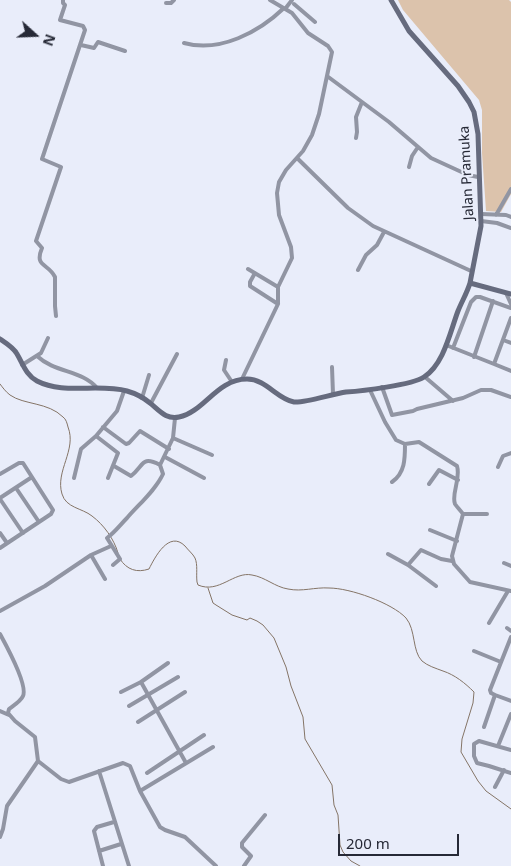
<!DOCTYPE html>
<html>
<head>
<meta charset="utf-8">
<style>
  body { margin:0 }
  #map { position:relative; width:511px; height:866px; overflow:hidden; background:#e9edfa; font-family:"Noto Sans",sans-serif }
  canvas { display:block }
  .north { position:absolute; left:10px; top:10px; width:50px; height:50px; -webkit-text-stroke:4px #e9edfa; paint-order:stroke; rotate:110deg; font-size:14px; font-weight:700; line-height:20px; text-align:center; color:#262936 }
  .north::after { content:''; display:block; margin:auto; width:18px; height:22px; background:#262936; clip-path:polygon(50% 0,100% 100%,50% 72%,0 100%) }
  .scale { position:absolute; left:338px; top:834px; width:121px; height:22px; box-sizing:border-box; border:2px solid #262936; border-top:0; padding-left:6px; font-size:15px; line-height:18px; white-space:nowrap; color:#262936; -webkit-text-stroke:4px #e9edfa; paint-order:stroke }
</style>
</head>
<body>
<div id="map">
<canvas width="511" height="866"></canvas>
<div class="north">N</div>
<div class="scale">200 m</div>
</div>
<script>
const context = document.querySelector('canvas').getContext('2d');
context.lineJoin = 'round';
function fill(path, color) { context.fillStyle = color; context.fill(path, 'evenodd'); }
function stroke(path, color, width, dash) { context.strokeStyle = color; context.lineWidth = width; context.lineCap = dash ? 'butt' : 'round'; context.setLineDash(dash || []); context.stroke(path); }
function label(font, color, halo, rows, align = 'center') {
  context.font = font + ' "Noto Sans",sans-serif'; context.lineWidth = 4; context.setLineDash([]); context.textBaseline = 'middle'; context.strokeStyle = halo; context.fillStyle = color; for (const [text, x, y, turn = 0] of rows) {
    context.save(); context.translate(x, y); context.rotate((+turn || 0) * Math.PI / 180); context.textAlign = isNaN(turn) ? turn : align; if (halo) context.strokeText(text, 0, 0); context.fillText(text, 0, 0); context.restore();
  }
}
fill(new Path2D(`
  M398 0H509L511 2V194L501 212 486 211 482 153V110L479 100 403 10Z`), '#dcc3ac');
stroke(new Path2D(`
  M0 384C3 388 6 392 10 395 24 405 48 402 63 417 66 419 67 423 68 427 77 450 55 471 62 494 66 508 82 508 92 516 104 525 114 539 118 553
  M120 559C127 570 137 573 149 569 155 557 169 530 185 546 188 550 193 554 195 558 198 565 196 574 197 582L198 585C219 594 234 571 252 575 265 577 275 587 288 589 302 592 315 587 329 588 350 588 392 603 406 618 416 630 412 651 422 661 428 666 435 668 443 671 455 675 465 683 474 692L473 703 462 739 461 752 478 781 486 791 511 809
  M208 588 213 603 216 605 232 615 247 620 250 618 257 621 263 625 274 638 286 667 291 686 303 717 305 739 332 785 334 805 338 815 340 845 343 852 351 861 360 866`), '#847466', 1);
stroke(new Path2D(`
  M166 3H171L174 0
  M294 4 315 22
  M285 9 292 0
  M184 43C220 53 259 32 284 8
  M81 45 94 48 98 42 125 51
  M327 76 389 122 431 158 468 175 478 177
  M356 138 357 132 356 117 362 102
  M297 158 348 208 373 226 471 271
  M409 167 412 156 418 147
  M481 214 506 215 511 217
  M496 215 511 189
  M481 221 497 223 511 228
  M248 269 278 287
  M358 270 366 255 377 245 384 232
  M255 273 250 282V286L278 304
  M506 293 511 304
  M56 316 55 306V277C48 263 34 267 42 248L36 241 61 167 42 159 85 30 83 26 60 20 65 5 63 3V0
  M511 318 494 364 511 371
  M503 340 511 343
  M446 345 494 364
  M453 348 471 302 476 297H480L511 308
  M37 356C55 373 82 370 97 388
  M474 357 493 301
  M226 360 224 370 232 382
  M22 365 41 353 48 338
  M332 367 333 394
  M425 377 453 401
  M242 379 278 304V287L292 258 291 247 279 215 277 193 279 182 286 170 303 151 312 135 319 114 332 52 328 46 308 33 292 13 270 0
  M382 387 392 415 413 411 417 409 463 398 481 390H491L511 397
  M370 390 385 422 396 440 405 444 419 442 457 466C461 479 451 494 455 504 457 507 461 511 463 514L452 556 454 564 470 582 511 591
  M142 398 149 375
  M151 403 177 354
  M103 427 126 444 129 443 140 431 169 449
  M96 436 118 453 108 478
  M173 438 212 455
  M165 457 204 478
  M160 465 173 438 175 418
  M498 467 503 456 511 453
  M0 474 19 463H23L53 510 51 514 0 548
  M74 478 81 449 96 436 117 411 124 391
  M392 482C405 473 405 459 405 444
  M429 484 439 470 458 480
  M16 488 39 522
  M0 498 32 477
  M0 499 23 533
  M463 514H487
  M430 530 457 541
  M0 533 7 543
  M388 554 408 565 436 586
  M91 555 105 579
  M504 563 511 566
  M113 565 120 559 107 538C115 532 120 525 127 518 139 504 155 491 163 474L160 465C141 455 144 466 131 476L114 466
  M408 565 421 550 441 559 452 561
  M0 611 45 586 91 555 111 546
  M489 623 508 591
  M507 628 511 631
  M0 634C6 645 28 685 23 696 21 701 13 706 9 709L8 713 15 721 35 737 38 761
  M474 651 501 662
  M168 663 141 682 186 763
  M121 692 141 682
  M495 695 511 701
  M129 706 178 677
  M0 711 9 715
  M138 722 185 692
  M484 727 495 695 491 693 490 690 511 637
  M498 746 511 714
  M511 750 479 741 474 744V756L477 763 489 766 511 773
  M99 771 129 866
  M147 773 204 735
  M495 787 504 770
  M140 791 213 747
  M0 837 3 829 7 806 38 761 61 779 69 782 123 763 130 766 140 791 160 827 165 830 185 837 216 866
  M99 851 121 844
  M103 866 94 831 97 827 114 822
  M244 866 251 856 242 847V843L265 815`), '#9195a3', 4);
stroke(new Path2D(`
  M391 0 409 31 458 86 469 102 474 112 478 134 481 226 470 283
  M0 339C6 343 14 348 17 354 23 364 26 375 37 381 64 395 98 383 127 391 134 393 144 398 150 403 159 410 166 420 179 417 204 412 217 379 247 379 266 379 277 399 294 402 306 403 332 394 346 392 362 391 412 385 424 377 444 364 450 332 458 311 462 301 467 293 470 283L511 294`), '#666b7e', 5);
label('14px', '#262936', '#e9edfa', [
  ["Jalan Pramuka",467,173,-93]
]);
</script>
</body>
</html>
